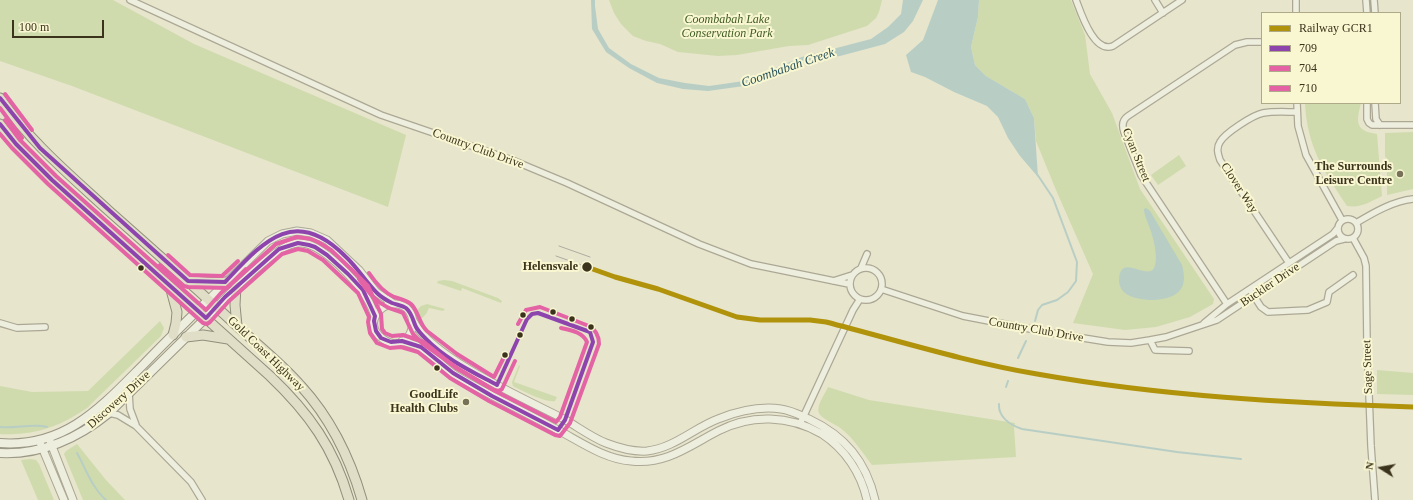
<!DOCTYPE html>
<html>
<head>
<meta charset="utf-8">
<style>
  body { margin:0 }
  #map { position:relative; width:1413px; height:500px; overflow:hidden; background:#e7e5cc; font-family:Georgia,serif }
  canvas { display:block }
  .legend { position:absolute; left:1261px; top:12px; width:140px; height:92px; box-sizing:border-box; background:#f9f7d1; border:1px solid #ada989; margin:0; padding:5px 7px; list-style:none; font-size:12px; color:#3c331c }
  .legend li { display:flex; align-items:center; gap:8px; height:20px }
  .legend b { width:20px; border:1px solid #ada989 }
  .north { position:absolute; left:1361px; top:448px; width:40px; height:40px; -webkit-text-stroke:3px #f9f7d1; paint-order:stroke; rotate:281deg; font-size:11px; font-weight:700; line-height:16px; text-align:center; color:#3c331c }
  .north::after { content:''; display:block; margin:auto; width:14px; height:18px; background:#3c331c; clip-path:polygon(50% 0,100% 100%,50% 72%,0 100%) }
  .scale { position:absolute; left:12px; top:20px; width:92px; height:18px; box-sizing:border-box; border:2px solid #3c331c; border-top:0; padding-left:5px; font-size:12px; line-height:14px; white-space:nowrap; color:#3c331c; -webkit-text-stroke:3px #f9f7d1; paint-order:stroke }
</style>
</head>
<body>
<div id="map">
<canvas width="1413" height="500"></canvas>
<ul class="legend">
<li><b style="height:5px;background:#b1920b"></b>Railway GCR1</li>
<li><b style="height:5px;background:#8e44ad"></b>709</li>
<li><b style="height:5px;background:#e463a4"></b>704</li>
<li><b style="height:5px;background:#e463a4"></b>710</li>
</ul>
<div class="north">N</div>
<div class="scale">100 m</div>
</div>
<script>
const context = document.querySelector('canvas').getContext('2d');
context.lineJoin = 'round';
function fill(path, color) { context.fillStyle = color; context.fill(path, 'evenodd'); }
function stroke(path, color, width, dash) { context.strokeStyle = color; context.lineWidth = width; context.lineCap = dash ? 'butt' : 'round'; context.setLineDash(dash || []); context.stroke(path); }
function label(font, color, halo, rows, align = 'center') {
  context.font = font + ' Georgia,serif'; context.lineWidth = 4; context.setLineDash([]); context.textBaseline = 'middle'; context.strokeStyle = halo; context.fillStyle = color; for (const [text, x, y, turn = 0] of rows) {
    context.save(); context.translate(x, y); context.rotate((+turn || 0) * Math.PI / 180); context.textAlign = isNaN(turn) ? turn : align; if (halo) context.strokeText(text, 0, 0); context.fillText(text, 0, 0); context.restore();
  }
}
fill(new Path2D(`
  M0 0H113L194 44 406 135 388 207 72 86 0 61Z
  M609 0H882L879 12 876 18 867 26 808 45 789 46 737 55 718 56 678 52 660 44 646 41 633 36 621 24 614 13Z
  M979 0H1071L1085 35 1090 74 1112 113 1140 189 1214 299 1213 304 1190 317 1156 327 1125 330 1073 323 1093 274 1056 190 1036 141 1034 118 1025 99 986 76 975 65 971 47 978 17Z
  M1305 103H1361C1356 122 1355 131 1377 134L1382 196C1370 202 1361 208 1347 206 1324 171 1307 147 1305 103Z
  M1413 132V189L1387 195V158L1385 157V133Z
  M1179 155 1186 166 1158 185 1151 175Z
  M444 280 452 281 498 298 502 301 501 303 462 288 461 291 437 283 438 281Z
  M427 304 445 309 443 311 429 308 426 314 420 320 417 310 421 306Z
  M160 321 164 328 161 336 87 408C59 427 34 436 0 434V386L32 392 88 391Z
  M519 365 520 366 514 382 557 397 555 401C546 403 522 391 513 386L512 382Z
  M1377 370 1413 373V395L1377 394Z
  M828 387 869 400 1015 423 1014 427 1016 457 872 465C862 452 853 437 839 427 834 424 821 418 819 413 816 406 825 394 828 387Z
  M77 444 106 480 125 500H83L64 454 66 451Z
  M30 459 36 460 39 464 54 500H38L21 460Z`), '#cfdbad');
fill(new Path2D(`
  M591 0H595V6L598 29 609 48 631 64 659 78 685 83 709 86 744 81 802 57 871 39 888 27 901 14 903 0H923L913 21 904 32 885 44 840 56 803 61 744 86 708 91 683 89 657 83 629 68 606 52 592 29Z
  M938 0H979L978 17 971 47 975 65 986 76 1025 99 1034 118 1038 177 1020 156 1008 138 998 117 987 106 954 92 925 77 911 72 906 55 923 40Z
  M1146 208 1150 211 1182 265C1190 293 1173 300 1148 300 1141 299 1131 298 1125 293 1121 290 1119 285 1119 280 1120 252 1147 281 1154 268 1159 258 1153 236 1149 226 1147 220 1144 215 1144 209Z`), '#b8cec5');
stroke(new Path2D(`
  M1035 321 1038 310 1042 305 1057 300 1068 292 1076 281 1077 262 1053 198 1037 174
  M1018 358 1026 341
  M1006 387 1008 381
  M999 404C998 417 1010 425 1022 429L1177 452 1241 459
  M0 427C14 429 34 423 47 427
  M77 453C86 469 92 488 106 500`), '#b8cec5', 2);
const minor = new Path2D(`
  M130 0 381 115 512 160 567 183 699 244 751 264 849 284
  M1076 0C1081 13 1094 54 1113 46L1182 0
  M1155 0 1163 13
  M1296 0V13
  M1366 0 1367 13
  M1374 0 1375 13
  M1297 103 1298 126 1306 155 1342 220
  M1367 103V119L1369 123 1372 125H1413
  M1375 103 1376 119 1380 125
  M1338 229a10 10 0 1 1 20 0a10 10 0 1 1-20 0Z
  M1356 223C1373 213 1393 201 1413 199
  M1353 238 1364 258 1366 266 1367 343 1371 446 1375 500
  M1289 263 1220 160C1218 154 1216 148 1220 142 1225 133 1253 115 1263 113 1274 111 1286 112 1297 112
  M850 284a16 16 0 1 1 32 0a16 16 0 1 1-32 0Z
  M861 268 867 254
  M833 281 852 275
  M881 289 963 316 1046 332 1108 342 1131 343 1150 340 1155 350 1189 351
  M1252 293 1261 307 1268 312 1308 310 1327 302 1329 292 1353 275
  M1227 304 1141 175 1124 132C1122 126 1122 120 1128 116L1235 45 1247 42H1262
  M0 323 17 328 45 327
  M1204 323 1227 304 1333 234 1337 229
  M1150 340 1166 337 1217 320 1336 241 1344 239
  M129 393 130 409 136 425
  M109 413 118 415 136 426 191 482 202 500
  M800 424 853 310 860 299`);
const tertiary = new Path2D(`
  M209 299 268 241 282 234 297 231 311 233 327 240 359 270 376 292 394 304
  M390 304C428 300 413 361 383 339 366 327 374 310 390 304Z
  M217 307C229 293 243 281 257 268 292 238 303 232 340 266 355 281 368 295 375 316
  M414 322C432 358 527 400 564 419 578 427 591 437 606 443 619 448 633 452 647 451 674 448 694 428 718 419 738 411 760 406 781 409 790 410 800 415 809 419 845 436 866 461 875 500
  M402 341C408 343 414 344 419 347 433 354 443 367 455 375 487 394 521 410 554 428 578 440 603 459 631 461 666 465 689 446 718 431 751 414 789 415 822 434 845 449 861 473 867 500
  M39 440 64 500
  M50 441 73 500`);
const secondary = new Path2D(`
  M0 443C66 448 102 406 144 364 165 342 187 321 209 299
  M0 453C42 455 77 439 109 413L217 307`);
const trunk = new Path2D(`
  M0 98C30 142 70 175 109 211 152 249 195 287 237 326 259 346 282 364 301 386 331 419 350 458 362 500
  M0 124 16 144 52 180 270 376C309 413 334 448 349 500
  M188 281C201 281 212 283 225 282
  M170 286 177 312 176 323 173 335
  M236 286 235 305 237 326
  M186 337 203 335 228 339`);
stroke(minor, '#aca895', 8);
stroke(tertiary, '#aca895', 9);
stroke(secondary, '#9c9886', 10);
stroke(trunk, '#918e7c', 11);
stroke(minor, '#eeeedf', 5.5);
stroke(tertiary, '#eeeedf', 7);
stroke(secondary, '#eeeedf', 8);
stroke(trunk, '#e0dec6', 9);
stroke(new Path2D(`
  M559 246 590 257
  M556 256 587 267`), '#adac9f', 1);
stroke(new Path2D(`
  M0 98 40 148 188 281 225 282C263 242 294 205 345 256 357 267 366 282 377 293 381 297 386 300 392 303 397 305 402 305 406 308 412 313 413 321 416 327 418 331 422 335 426 339 445 359 473 372 497 385L527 319 532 314 538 313 590 332 593 342 565 420 558 430 492 396 453 373 421 347 402 341 391 342 381 338 376 331 374 321 375 316 363 290 348 274 327 255 315 247 309 245 298 243 279 249 225 297 206 318 52 180 16 144 0 124`), '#8e44ad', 4);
stroke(new Path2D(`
  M0 108 22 138
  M0 134 12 148 48 184 203 323 207 324 210 322 229 301 282 254 298 249 308 251 323 260 358 293 369 317 368 322 370 333 377 343 390 348 401 347 418 352 450 378 489 401 555 435 560 436 570 423 599 344C599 336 596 330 589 326L540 307 526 310 518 324
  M160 265 184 286 188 287 227 288 246 269
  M359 279C366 290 375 301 387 307 392 310 398 310 403 313L413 334 422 343 457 368 494 390 499 391 502 389 515 361`), '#e463a4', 4);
stroke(new Path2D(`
  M5 94 32 130
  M5 120 20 140 56 176 206 310 221 293 276 244 297 237 311 239 318 242 331 250 352 270 368 286 381 314 382 329 385 333 392 336 403 335 424 342 456 368 495 391 556 422 560 417 587 342C583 332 570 330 561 328
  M168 255 190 275 222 276 238 261
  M369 273C375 282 383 292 394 297 400 299 406 300 411 304 419 312 419 324 427 331L457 354 494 377 505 355`), '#e463a4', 4);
stroke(new Path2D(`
  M587 267 615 277 658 289 737 317 760 320H810L826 322C896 340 966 362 1037 374 1161 396 1287 403 1413 407`), '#b1920b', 5);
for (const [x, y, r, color] of [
  [1400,174,4,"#78715a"],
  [587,267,5.5,"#3c331c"],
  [141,268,3.5,"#3c331c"],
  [553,312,3.5,"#3c331c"],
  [523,315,3.5,"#3c331c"],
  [572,319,3.5,"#3c331c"],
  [591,327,3.5,"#3c331c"],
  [520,335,3.5,"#3c331c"],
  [505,355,3.5,"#3c331c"],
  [437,368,3.5,"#3c331c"],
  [466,402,4,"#78715a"]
]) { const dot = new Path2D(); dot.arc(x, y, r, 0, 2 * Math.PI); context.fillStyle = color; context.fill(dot); stroke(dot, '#f9f7d1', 1.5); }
label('italic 12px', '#3e5a21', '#f9f7d1', [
  ["Coombabah Lake",727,20],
  ["Conservation Park",727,34]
]);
label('12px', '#3c331c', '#f9f7d1', [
  ["Country Club Drive",478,149,20],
  ["Cyan Street",1136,155,68],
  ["Clover Way",1239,188,57],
  ["Buckler Drive",1270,285,-34],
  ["Country Club Drive",1036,330,10],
  ["Gold Coast Highway",266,354,44],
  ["Sage Street",1368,367,-92],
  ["Discovery Drive",119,400,-42]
]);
label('bold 12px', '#3c331c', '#f9f7d1', [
  ["The Surrounds",1392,167],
  ["Leisure Centre",1392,181],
  ["GoodLife",458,395],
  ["Health Clubs",458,409]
], 'right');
label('bold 12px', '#3c331c', '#f9f7d1', [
  ["Helensvale",578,267]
], 'right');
label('italic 13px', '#2a545d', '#f9f7d1', [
  ["Coombabah Creek",788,68,-19]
]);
</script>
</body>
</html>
